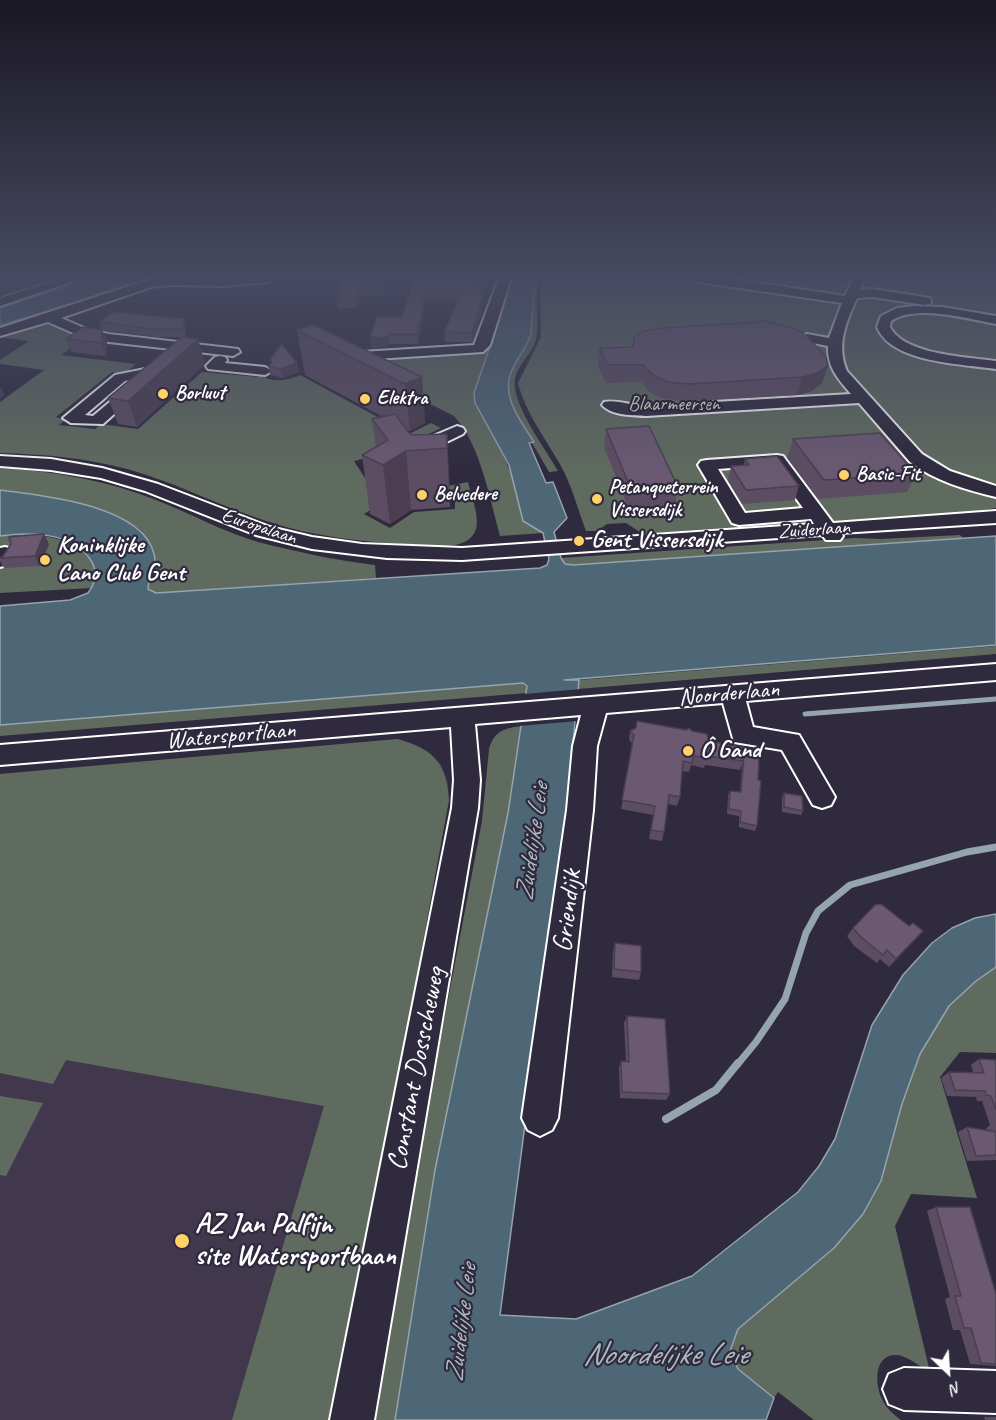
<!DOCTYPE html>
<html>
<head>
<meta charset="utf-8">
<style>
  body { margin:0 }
  #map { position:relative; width:996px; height:1420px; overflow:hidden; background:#2f2a3d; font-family:Caveat,sans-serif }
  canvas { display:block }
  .north { position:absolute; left:918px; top:1342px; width:60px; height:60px; -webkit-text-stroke:4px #2f2a3d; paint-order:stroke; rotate:155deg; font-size:16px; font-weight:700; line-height:24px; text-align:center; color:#fff }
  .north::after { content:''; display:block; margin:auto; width:21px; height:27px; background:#fff; clip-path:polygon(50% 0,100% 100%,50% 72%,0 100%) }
</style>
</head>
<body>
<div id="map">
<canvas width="996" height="1420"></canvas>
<div class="north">N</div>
</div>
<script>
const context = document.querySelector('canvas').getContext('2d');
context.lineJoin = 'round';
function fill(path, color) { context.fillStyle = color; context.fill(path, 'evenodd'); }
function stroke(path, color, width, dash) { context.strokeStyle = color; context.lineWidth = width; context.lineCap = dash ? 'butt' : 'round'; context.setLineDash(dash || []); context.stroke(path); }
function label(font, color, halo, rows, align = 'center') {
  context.font = font + ' Caveat,sans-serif'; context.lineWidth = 4.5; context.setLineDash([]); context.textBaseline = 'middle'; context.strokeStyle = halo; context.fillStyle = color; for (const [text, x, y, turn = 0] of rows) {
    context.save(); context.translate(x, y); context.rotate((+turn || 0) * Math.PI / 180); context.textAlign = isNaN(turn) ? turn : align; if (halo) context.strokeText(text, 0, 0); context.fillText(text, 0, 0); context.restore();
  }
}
fill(new Path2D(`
  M398 739 428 751 441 764 448 782 449 800 401 1062 328 1420H0V774Z`), '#41384d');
fill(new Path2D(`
  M506 278H511L507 297 474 393 480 413 500 446 515 484 543 533 500 536C490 500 480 443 454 416L357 367 356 359 481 352Z
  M535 278H539C533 298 540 319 536 339 533 352 520 363 516 375 507 399 546 449 558 471L549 472C538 450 500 398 509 375 515 360 527 349 531 334Z
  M543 278H996V508L940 517 728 531 722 528 643 534 626 523 607 524 597 531H586C578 510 572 486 561 466 546 439 526 414 518 383L541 337 540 287Z
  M42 322 86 337 61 355 136 364 124 374 112 372 56 417 65 420 59 425 95 429 101 424 138 429 202 372 258 377 260 375C272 383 286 381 300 375L409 434 431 423 441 428 392 451 354 461 365 478 389 498 364 514 390 528 414 512 455 509V490H429L468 482C471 496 483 523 473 535 462 550 438 545 421 545 376 543 330 539 286 527 231 512 181 484 127 469 85 458 43 454 0 453V402L44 370 0 364V360L29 341 0 337V333Z
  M0 468C54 471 106 480 156 500 190 513 223 532 258 542 297 552 335 560 375 565L376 578 156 593 148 589C148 581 153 576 155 568 156 562 152 551 150 545 138 506 35 494 0 490Z
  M33 535C63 538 107 548 92 588L0 593V536Z
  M960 535 963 538 573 565 565 564 561 558 855 538 881 539Z
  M996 646V654L578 689 579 680Z
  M523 683 527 686V693L0 736V725Z
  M522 726 508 813 435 1170 395 1420H371L404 1231 482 821 489 749C494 731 505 728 522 726Z
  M398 739C433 749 447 763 449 800L401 1062 328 1420H232L324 1106 66 1060 53 1084 0 1073V774Z
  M996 967V1053L960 1052 940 1077 977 1198 911 1194 895 1226 930 1372C920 1367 908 1356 897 1355 873 1354 875 1385 882 1399 886 1408 893 1414 901 1420H814L778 1392 774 1398 738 1369 729 1351 738 1329 834 1248 902 1104 920 1054 949 1006 976 981Z
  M0 1096 43 1103 6 1176 0 1175Z`), '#606b5f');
const water = new Path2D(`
  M94 278H140L87 299 0 325V308Z
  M511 278H535L531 334C527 347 519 356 513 368 499 395 520 420 534 442L529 443 546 483 553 482 567 518 554 532 561 558 565 564 573 565 996 536V645L564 680H579L567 805 500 1315 576 1319 692 1276 798 1192 819 1166 835 1139 872 1025 903 975 932 943 952 928 975 918 996 914V967L976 981 949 1006 920 1054 902 1104 881 1181 863 1214 834 1248 738 1329 730 1351 738 1369 774 1398 766 1420H395L435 1170 508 813 527 686 523 683 0 725V606L70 600 88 593C96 582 98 570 90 559 72 532 30 532 0 536V490C41 495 143 505 154 554 158 567 148 576 148 589L156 593 540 568 547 565 549 559 543 533 523 521 509 465 475 403 474 393 507 297Z`);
fill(water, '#4e6776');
stroke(water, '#95a4ad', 1.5);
fill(new Path2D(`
  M581 689 578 721 519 726 524 694Z`), '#2f2a3d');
stroke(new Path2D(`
  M805 714 996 699`), '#95a4ad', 5);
stroke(new Path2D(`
  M737 1065 756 1042 785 999 806 933 818 911 850 885 967 852 996 847`), '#95a4ad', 7);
stroke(new Path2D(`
  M666 1119 716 1090 738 1063`), '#95a4ad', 8);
const minor = new Path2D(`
  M63 278H83L0 306V298Z
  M162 278H274L268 282 224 286 169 285 151 287 61 318 89 330 109 334 238 349 240 352 233 356 109 342 80 336 48 322 0 336V328L145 281Z
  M499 278H511L490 345 483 352 345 361 338 357 345 353 474 345Z
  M693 278H726L845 296 853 278H865L860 290 873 289 930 298 931 301 930 304 925 305 873 297 857 298C846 322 836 345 847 371L922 454 950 471 996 486V497C966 490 935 481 910 462L859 403 646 416C632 415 612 416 602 405L604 402C615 399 634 406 646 406L851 394C838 379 827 367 828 346L802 341 800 338 807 334 829 338 842 303 699 282Z
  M914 306 942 307 996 316V324C968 319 916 304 891 321L890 327C904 355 968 357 996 361V369C963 364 891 363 877 327L881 316 897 308Z
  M220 356 225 357 227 360 225 363 265 367 272 371 265 375 208 369 206 366 215 357Z
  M166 359 173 363 160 374 125 381 85 415 93 416 131 384H141L144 387 141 390 103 424 71 423 63 418 115 375 150 368Z
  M457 426 463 428 465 431 463 434 424 453 418 454 410 449 412 445Z
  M777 455 783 456 833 523 996 511V523L841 533 843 536 840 540H826L822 535 462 560 387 558 312 549 256 535 145 491 101 478 51 470 0 466V456L51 459 102 468 158 484 270 527 312 537 362 544 462 548 814 524 811 519 739 525 732 523 698 465 701 461 707 460ZM772 465 803 508 745 513 718 469Z
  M5 547 12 549 15 553 7 565 0 567V548Z
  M996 664V680L746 701 753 727 799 735 835 797 831 805 822 808 813 805 782 750 734 742 723 703 606 713 597 746 593 810 558 1118 552 1130 540 1136 528 1130 522 1118 567 810 573 746 581 715 475 724 480 780 478 808 374 1420H330L452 808 454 780 451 727 0 765V745Z
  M904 1368 996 1371V1413L904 1410 889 1404 883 1389 889 1374Z`);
stroke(minor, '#fff', 4);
fill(minor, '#2f2a3d');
fill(new Path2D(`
  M344 278H387L383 296H360L357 308H338L336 300Z
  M414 278H482V285L480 293H484V302L473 342H445L444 332 459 299 426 298 418 344H390L389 346 371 349 370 337 402 317Z
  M184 319 186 328V337L198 339 205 364 137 427 118 424 108 398 182 337H156L102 330 107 342 106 356 71 352 66 339 101 329 99 322Z
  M297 330 422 377 425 423 410 431 407 430 411 435 447 434 450 507 411 510 390 524 370 514 362 455 376 447 372 419 383 417 305 375Z
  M634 337 828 365 822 383 812 391 797 395 685 401 665 399 651 393 641 382 606 383 598 366 599 348 632 347Z
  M270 359 297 363 299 372 283 378 270 375 268 366 271 364Z
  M606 429 678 487 675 506 629 509 604 447Z
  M793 439 916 474 907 492 818 499 787 458Z
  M745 459 799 486 795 500 742 504 728 480 731 466 744 465Z
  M44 534 49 544 40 566 4 568 0 561V558Z
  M630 731H692L709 741 743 758 758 780 757 826 755 831 739 827V816L727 814 728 795 730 791 740 792 742 764 740 770 705 765 704 768 691 765 689 772 682 771 680 797 677 806 668 804 664 832 662 841 649 839 653 815 621 809 633 744 629 740Z
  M784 793 803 811 801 815 782 812V798Z
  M909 926 923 931 889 967 880 959 877 963 854 946 847 936 853 928Z
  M615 943 641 972 639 980 612 977 613 951Z
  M627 1016 670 1094 666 1100 620 1098 619 1068 621 1061 626 1062 624 1023Z
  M979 1059 996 1060V1160L967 1161 958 1132 967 1127 987 1130 986 1128 990 1125 982 1101H977L976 1097 947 1096 941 1078 949 1072H973L971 1065Z
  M936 1207 996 1294V1366L970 1364 960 1330H953L945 1299 950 1297 927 1211Z
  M984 1417H996V1420H985Z`), '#5c4d62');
fill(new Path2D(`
  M30 278H58L0 297V288Z
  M384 278H387L383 296 382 288Z
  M481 278 482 285 478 302V293Z
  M359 288 360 296 357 308 356 300Z
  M426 289V298L418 344 417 334Z
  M484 293V302L473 342 472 333Z
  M184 319 186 328V337L183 329Z
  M102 330 107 342 106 356 101 343Z
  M389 334V346L371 349 370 339Z
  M198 339 205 364 137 427 128 401Z
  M297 363 299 372 283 378 281 369Z
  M828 365 822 383 812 391 797 395 802 377Z
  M422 377 425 423 410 431 405 384Z
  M0 386 5 395 0 399Z
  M447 434 450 492V507L447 448Z
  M406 451 411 510 390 524 383 465Z
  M44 534 49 544 40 566 35 556Z
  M923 931 916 939 889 967 896 959Z`), '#4b3e50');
const building = new Path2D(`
  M0 278H30L0 288Z
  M344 278H384L382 288H359L356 300H336Z
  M414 278H481L478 293H484L472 333 444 332 463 290 426 289 417 334H389L388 337 370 339 377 337H370L377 317H402Z
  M113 312 184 319 183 329H154L99 322Z
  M762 320 796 329 808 337 826 357 828 365 818 373 802 377 688 384 668 382 653 375 643 365H608L599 348 633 347 634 337 643 331 661 328 757 322Z
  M313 325 422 377 405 384 297 330Z
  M83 327 102 330 101 343 66 339Z
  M182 337 198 339 128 401 108 398Z
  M282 344 297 363 281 369 268 366 272 363 270 359Z
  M395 414 411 435 447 434V448L406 451 383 465 362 455 388 440 372 419Z
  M649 426 678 487 632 491 606 429Z
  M880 433 916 474 824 480 793 439Z
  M777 456 799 486 746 490 731 466 749 465 745 459Z
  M44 534 35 556 0 558 3 556 11 544 9 537Z
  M637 721 686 730 689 728 692 731 707 734 709 741 744 747 743 761 707 756V758L693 756 692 763 683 761 680 797 669 795 664 832 651 830 655 806 622 800 634 735 630 731 636 728Z
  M744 756 759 759 758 780 761 781 757 826 740 822 741 811 729 809 730 791 741 792Z
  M784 793 802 796 803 811 784 807Z
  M881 904 909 926 913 923 923 931 896 959 887 950 883 955 861 937 853 928 875 905Z
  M615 943 641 946V972L614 969Z
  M627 1016 665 1019 670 1094 622 1092 621 1061 629 1062Z
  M979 1059 996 1060V1110L991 1096 986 1095 985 1091 955 1090 949 1072 984 1073Z
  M967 1127 996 1132V1155L976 1156Z
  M936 1207H970L996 1294V1364L981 1363 971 1328H964L955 1296H961Z`);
fill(building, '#6b5972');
stroke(building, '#4b3e50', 1.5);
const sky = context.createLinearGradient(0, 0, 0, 477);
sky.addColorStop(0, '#1a1722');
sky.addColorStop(0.58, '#474a62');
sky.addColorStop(1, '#474a6200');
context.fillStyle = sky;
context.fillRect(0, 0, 996, 477);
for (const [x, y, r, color] of [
  [163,394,6,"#ffd166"],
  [365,399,6,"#ffd166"],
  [844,475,6,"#ffd166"],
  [422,495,6,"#ffd166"],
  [597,499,6,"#ffd166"],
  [579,541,6,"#ffd166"],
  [45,560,6,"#ffd166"],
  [688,751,6,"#ffd166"],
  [182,1241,8,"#ffd166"]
]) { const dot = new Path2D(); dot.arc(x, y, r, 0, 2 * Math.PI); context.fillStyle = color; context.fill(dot); stroke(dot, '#2f2a3d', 2); }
label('bold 20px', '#fff', '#2f2a3d', [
  ["Borluut",175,394],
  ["Elektra",377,399],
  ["Basic-Fit",856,475],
  ["Petanqueterrein",609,488],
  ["Vissersdijk",609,511],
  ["Belvedere",434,495]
], 'left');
label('20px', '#b0b5af', '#2f2a3d', [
  ["Blaarmeersen",674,405]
]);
label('20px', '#fff', '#2f2a3d', [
  ["Europalaan",259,527,18],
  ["Zuiderlaan",814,530,-4]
]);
label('bold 24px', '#fff', '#2f2a3d', [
  ["Gent Vissersdijk",591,541],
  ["Koninklijke",57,546],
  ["Cano Club Gent",57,574],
  ["Ô Gand",700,751]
], 'left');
label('24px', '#fff', '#2f2a3d', [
  ["Noorderlaan",729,694,-5],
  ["Watersportlaan",231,736,-5]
]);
label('italic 26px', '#afbbc1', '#2f2a3d', [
  ["Zuidelijke Leie",533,842,-82],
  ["Zuidelijke Leie",462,1323,-83]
]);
label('28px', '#fff', '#2f2a3d', [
  ["Griendijk",568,911,-83],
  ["Constant Dosscheweg",417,1069,-79]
]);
label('bold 28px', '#fff', '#2f2a3d', [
  ["AZ Jan Palfijn",195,1225],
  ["site Watersportbaan",195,1257]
], 'left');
label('italic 32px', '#afbbc1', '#2f2a3d', [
  ["Noordelijke Leie",665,1356]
]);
</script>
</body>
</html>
